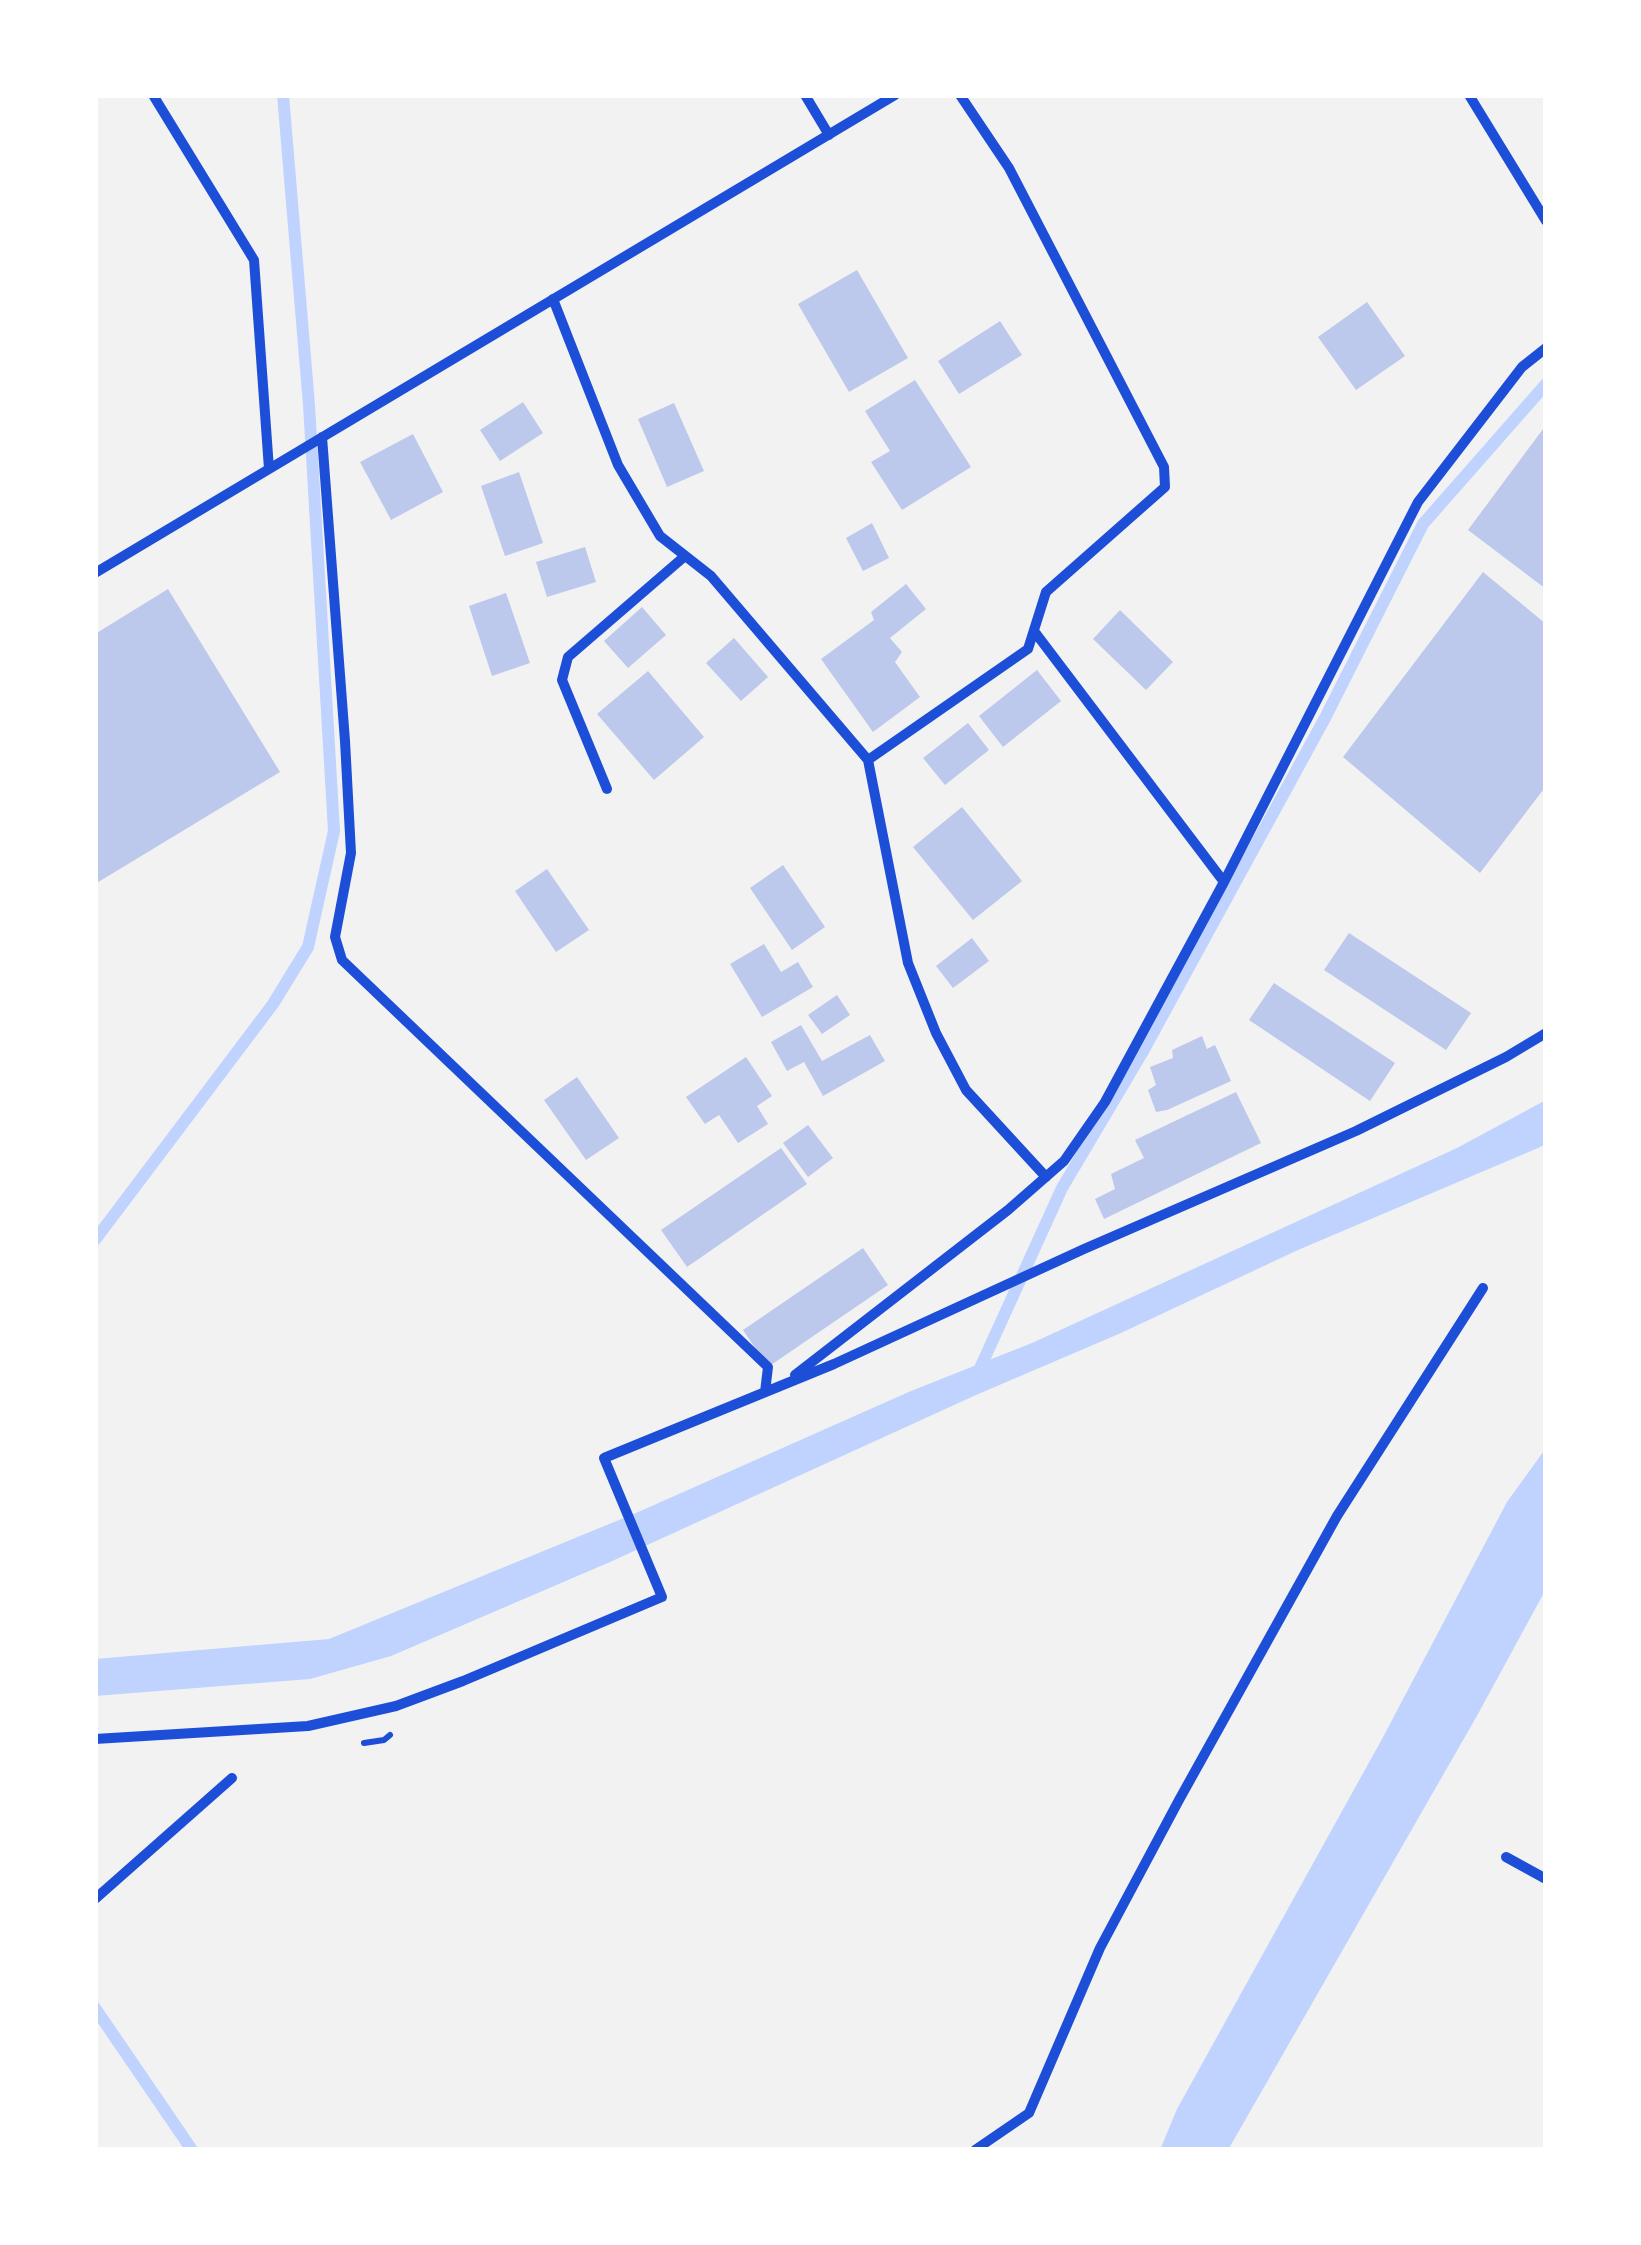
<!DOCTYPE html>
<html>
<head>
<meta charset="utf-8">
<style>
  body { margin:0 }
  #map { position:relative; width:1641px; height:2245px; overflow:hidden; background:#f2f2f2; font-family:"Exo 2",sans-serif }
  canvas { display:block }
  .frame { position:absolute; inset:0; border:98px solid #fff; pointer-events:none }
</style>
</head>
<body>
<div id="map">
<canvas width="1641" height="2245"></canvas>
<div class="frame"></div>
</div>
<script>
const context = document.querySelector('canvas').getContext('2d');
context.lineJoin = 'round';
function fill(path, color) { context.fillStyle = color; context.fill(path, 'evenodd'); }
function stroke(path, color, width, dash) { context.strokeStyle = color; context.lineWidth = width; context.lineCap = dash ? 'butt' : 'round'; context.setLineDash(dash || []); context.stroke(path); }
fill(new Path2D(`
  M1546 1100V1144L1538 1148 1298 1250 1121 1333 976 1395 610 1562 391 1656 310 1679 95 1696V1659L329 1639 636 1513 911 1391 1032 1343 1457 1148Z
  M1546 1448V1589L1478 1714 1228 2150H1160L1177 2109 1382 1739 1507 1502Z`), '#bfd3fe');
stroke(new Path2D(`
  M95 1240 273 1004 308 947 334 831 309 405 283 95
  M976 1377 1062 1188 1142 1053 1325 718 1423 524 1546 384
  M95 2008 192 2150`), '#bfd3fe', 12);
fill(new Path2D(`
  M857 270 908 358 849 392 798 304Z
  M1367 302 1405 356 1356 390 1318 337Z
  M1000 321 1022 355 959 394 938 361Z
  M915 380 971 467 902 510 871 462 890 451 865 411Z
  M523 402 543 433 500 461 480 430Z
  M674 403 704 471 667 487 638 419Z
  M1546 425V589L1468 530Z
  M413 434 443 492 391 520 360 462Z
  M519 472 543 543 505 556 481 486Z
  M872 523 889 558 863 571 846 538Z
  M585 547 596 582 547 597 536 562Z
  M1483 572 1546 624V786L1480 873 1343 757Z
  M906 584 926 609 890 638 902 652 895 662 920 697 873 732 821 659 874 620 871 612Z
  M168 589 280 772 95 884V634Z
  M506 593 530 663 492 676 469 606Z
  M642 607 666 635 628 668 604 641Z
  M1120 610 1173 662 1146 690 1093 639Z
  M734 638 768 677 741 701 706 663Z
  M1037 670 1061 701 1003 747 979 716Z
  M648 671 704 737 654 780 597 714Z
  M968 723 989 750 945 785 923 758Z
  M962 807 1022 881 973 920 913 847Z
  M783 865 825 927 792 950 750 888Z
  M547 869 589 930 556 952 515 891Z
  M1349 933 1471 1013 1446 1050 1324 970Z
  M972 938 989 961 953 988 936 966Z
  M764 944 781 972 798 962 813 987 762 1017 730 964Z
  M1274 983 1395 1063 1370 1101 1249 1020Z
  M837 995 850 1015 822 1034 808 1015Z
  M801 1025 822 1061 870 1035 885 1061 823 1096 804 1062 787 1071 771 1042Z
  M1202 1036 1207 1049 1215 1045 1231 1081 1167 1110 1156 1112 1148 1090 1156 1085 1150 1067 1173 1058 1172 1050Z
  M746 1057 772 1096 757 1106 768 1124 738 1143 719 1115 705 1124 686 1097Z
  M577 1077 619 1138 586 1160 544 1100Z
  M1236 1092 1261 1143 1104 1219 1095 1199 1115 1189 1111 1174 1144 1158 1135 1140Z
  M808 1125 833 1158 808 1177 783 1143Z
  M781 1148 807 1184 687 1267 661 1230Z
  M863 1248 888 1285 768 1367 743 1330Z`), '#bdc9ec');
stroke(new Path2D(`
  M364 1743 384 1740 390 1735`), '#1d4ed8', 6);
stroke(new Path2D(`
  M153 95 254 260 269 469
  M805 95 829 135
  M1469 95 1546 221
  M553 299 618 465 660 536 711 576 868 760 908 963 936 1033 966 1090 1046 1177
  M322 437 345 741 351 853 335 937 342 960 768 1367 765 1392
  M95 573 895 95
  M1034 631 1224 882
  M868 760 1028 649 1046 592 1165 487 1164 467 1009 168 960 95
  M607 789 562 680 568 657 685 556
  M795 1375 1008 1210 1064 1161 1105 1102 1224 882 1418 502 1522 367 1546 348
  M95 1739 308 1726 396 1706 463 1681 662 1597 604 1458 834 1364 1084 1249 1356 1131 1506 1057 1546 1033
  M1506 1857 1546 1879
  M95 1899 232 1778
  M975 2150 1029 2113 1100 1948 1179 1800 1337 1516 1483 1288`), '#1d4ed8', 10);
</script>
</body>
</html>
